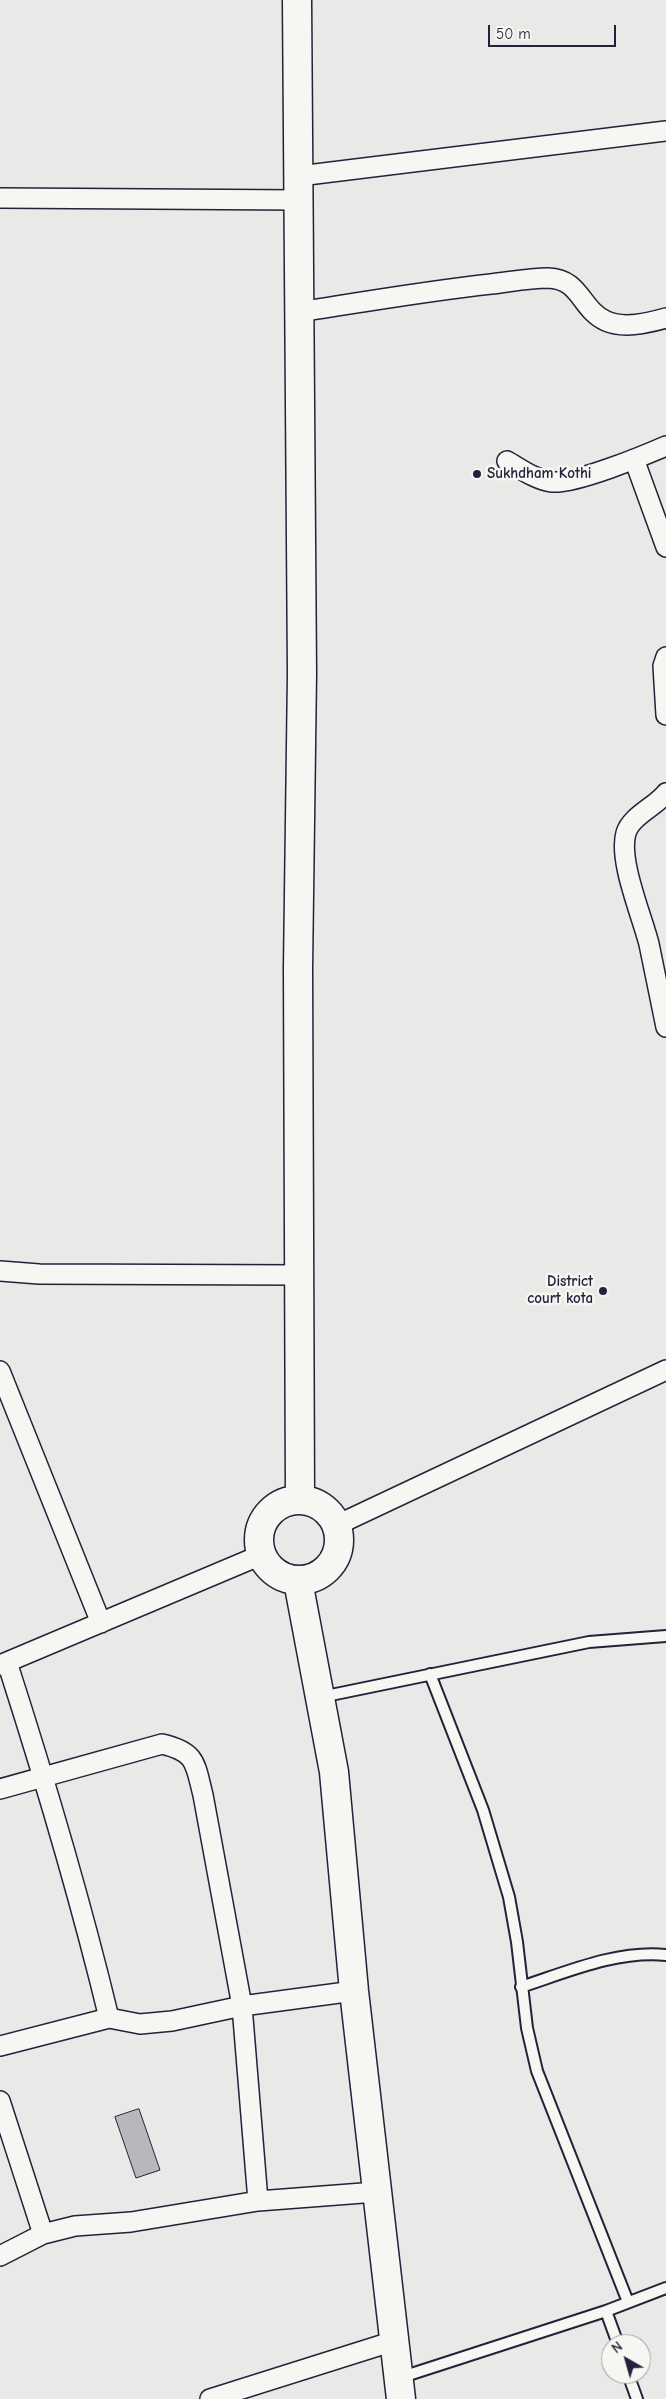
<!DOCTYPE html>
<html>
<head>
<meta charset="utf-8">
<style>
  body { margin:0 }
  #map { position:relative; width:666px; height:2399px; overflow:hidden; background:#e9e9e7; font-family:"Comic Neue",sans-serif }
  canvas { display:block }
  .north { position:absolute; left:601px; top:2334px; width:50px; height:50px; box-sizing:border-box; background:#f6f6f2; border:1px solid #a1a1a9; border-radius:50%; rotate:322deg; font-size:14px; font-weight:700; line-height:20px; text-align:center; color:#22223b }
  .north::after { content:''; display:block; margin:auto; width:18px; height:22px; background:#22223b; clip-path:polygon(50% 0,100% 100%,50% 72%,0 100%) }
  .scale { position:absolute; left:488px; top:25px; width:128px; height:22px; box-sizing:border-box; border:2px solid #22223b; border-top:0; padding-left:6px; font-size:15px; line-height:18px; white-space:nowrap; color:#22223b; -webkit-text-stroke:4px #f6f6f2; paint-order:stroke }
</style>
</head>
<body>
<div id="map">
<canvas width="666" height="2399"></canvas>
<div class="north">N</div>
<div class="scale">50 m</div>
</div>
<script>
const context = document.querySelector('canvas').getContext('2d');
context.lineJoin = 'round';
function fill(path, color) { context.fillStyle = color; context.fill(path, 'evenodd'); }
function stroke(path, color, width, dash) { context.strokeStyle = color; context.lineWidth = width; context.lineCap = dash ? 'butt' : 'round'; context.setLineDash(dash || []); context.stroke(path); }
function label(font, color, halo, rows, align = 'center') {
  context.font = font + ' "Comic Neue",sans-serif'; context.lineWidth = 5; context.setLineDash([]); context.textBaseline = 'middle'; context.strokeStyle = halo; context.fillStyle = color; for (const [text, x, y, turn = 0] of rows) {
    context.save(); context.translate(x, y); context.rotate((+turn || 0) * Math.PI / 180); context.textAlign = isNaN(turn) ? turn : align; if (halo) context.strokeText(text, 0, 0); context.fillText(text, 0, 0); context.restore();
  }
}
const building = new Path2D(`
  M139 2109 160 2170 136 2178 115 2117Z`);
fill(building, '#b8b8bc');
stroke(building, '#22223b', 1);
const lane = new Path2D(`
  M430 1674 483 1810 509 1897 517 1942 527 2028 537 2071 628 2302
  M321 1697 589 1642 666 1636
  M521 1987C567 1972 617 1950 666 1955
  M606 2311 618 2344
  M628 2374 637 2399
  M399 2378 606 2311 666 2288`);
const street = new Path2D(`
  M299 176 666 131
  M0 198 299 200
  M299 312C363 302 427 291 491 284 509 282 529 278 548 278 581 279 580 309 606 321 624 329 648 323 666 318
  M634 459 666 547
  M507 461C521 469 536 480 552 482 575 484 643 456 666 446
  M666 657 663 666 666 715
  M666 793C655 807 631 816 626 833 618 860 642 916 649 944 655 972 660 999 666 1027
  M0 1271 39 1274 298 1275
  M0 1371 101 1623
  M337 1525 666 1370
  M7 1662C45 1780 80 1898 109 2018
  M0 1665 261 1555
  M0 1789 162 1744C197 1752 195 1764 203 1795L242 2006 258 2201
  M0 2046 109 2018 140 2024 172 2021 242 2006 354 1991
  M0 2101 43 2234
  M0 2256 43 2234 75 2226 131 2222 258 2201 376 2192
  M210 2399 394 2341`);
const secondary = new Path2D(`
  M297 0 302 673 298 968 300 1499
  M259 1540a40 40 0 1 1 80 0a40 40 0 1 1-80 0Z
  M298 1581 334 1772 354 1991 401 2399`);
stroke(lane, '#22223b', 14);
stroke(street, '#22223b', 22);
stroke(secondary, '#22223b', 31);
stroke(lane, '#f6f6f2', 10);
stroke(street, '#f6f6f2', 19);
stroke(secondary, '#f6f6f2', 28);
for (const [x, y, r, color] of [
  [477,474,5,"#22223b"],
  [603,1291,5,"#22223b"]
]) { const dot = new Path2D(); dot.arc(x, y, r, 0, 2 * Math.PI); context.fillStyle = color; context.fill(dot); stroke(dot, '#f6f6f2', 2); }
label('bold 15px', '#22223b', '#f6f6f2', [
  ["Sukhdham Kothi",487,474],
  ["District",593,1282,"right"],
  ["court kota",593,1299,"right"]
], 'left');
</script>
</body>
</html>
